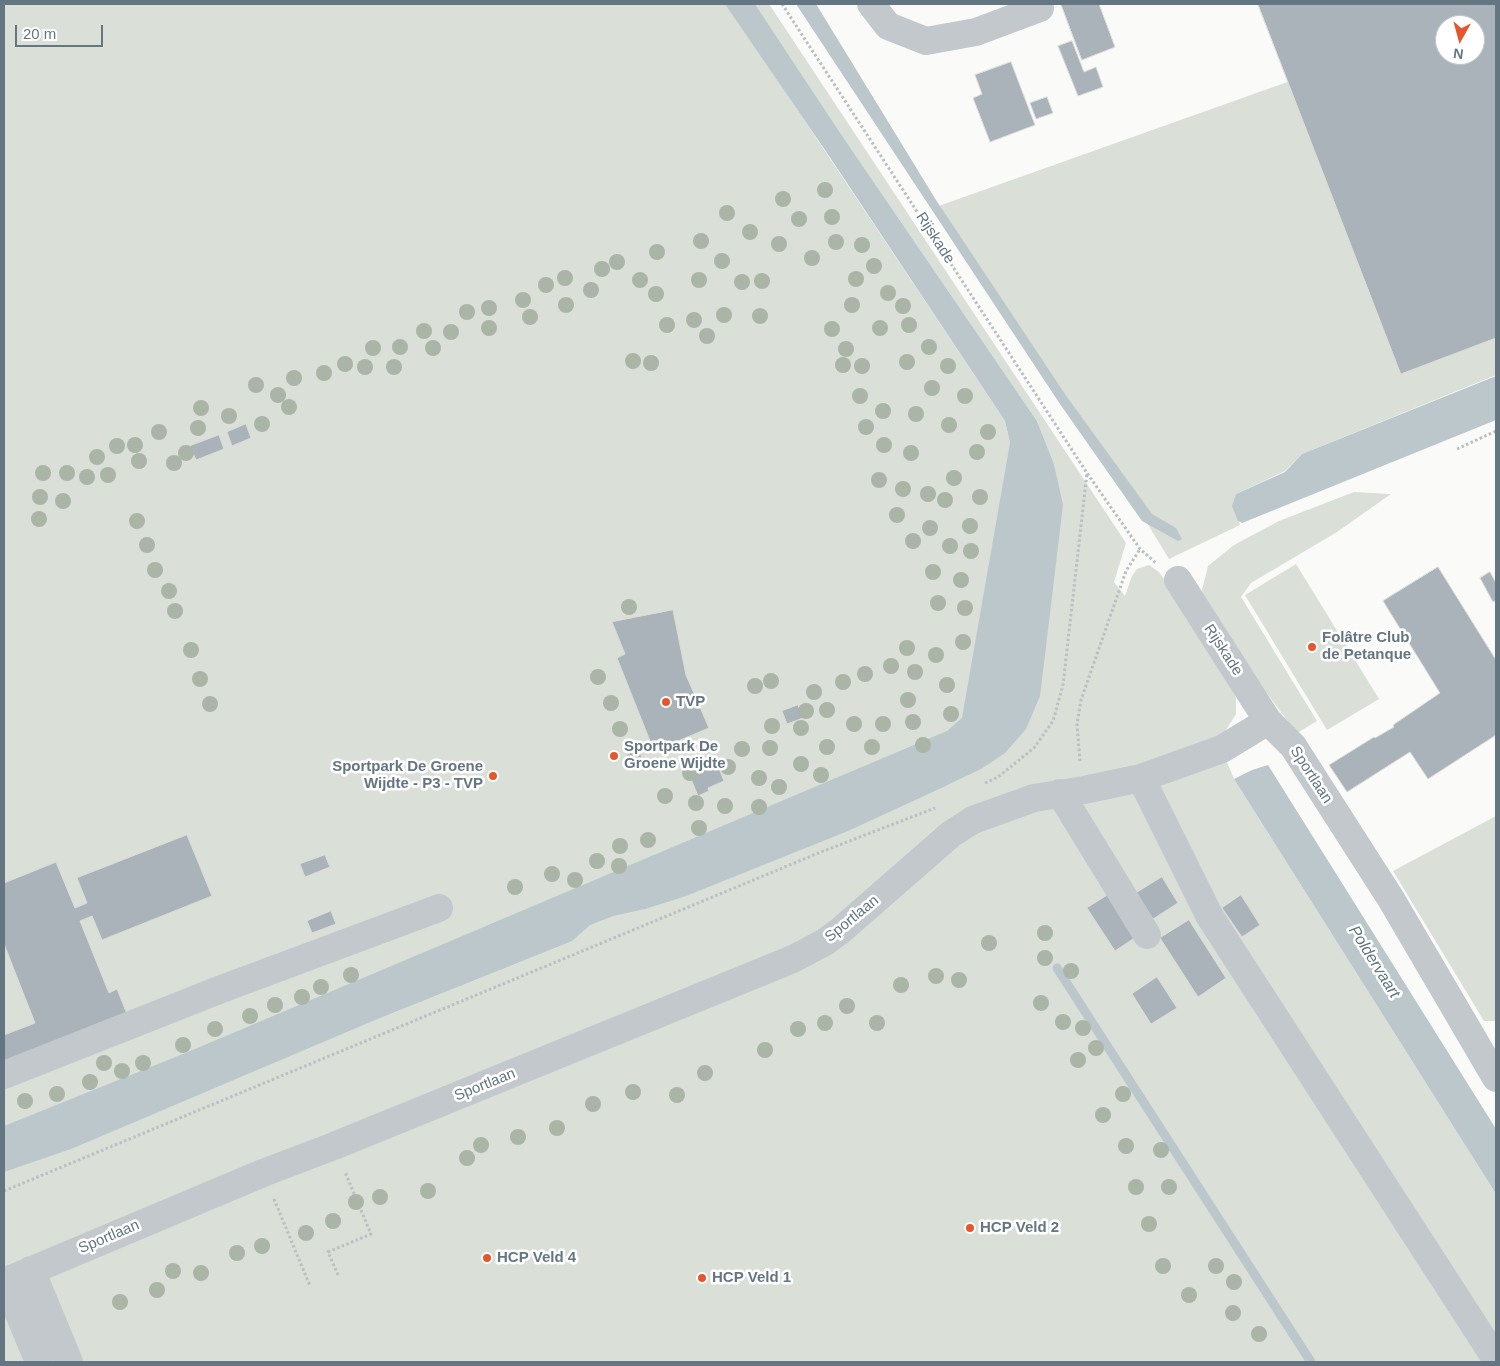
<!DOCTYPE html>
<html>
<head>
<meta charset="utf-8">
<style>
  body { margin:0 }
  #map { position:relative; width:1500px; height:1366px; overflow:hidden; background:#fafaf8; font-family:Arial,sans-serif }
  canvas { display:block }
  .frame { position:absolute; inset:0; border:5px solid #657683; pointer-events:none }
  .north { position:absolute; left:1435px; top:15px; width:50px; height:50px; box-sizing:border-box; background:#fff; border:1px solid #c1c8cd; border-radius:50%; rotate:187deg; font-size:14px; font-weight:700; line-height:20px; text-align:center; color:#657683 }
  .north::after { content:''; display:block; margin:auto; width:18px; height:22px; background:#e4572e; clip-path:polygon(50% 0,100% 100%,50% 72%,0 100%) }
  .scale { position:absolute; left:15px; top:25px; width:88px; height:22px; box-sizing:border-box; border:2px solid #657683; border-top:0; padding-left:6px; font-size:15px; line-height:18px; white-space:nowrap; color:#657683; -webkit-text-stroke:4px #fff; paint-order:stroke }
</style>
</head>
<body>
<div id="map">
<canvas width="1500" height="1366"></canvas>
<div class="frame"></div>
<div class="north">N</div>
<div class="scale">20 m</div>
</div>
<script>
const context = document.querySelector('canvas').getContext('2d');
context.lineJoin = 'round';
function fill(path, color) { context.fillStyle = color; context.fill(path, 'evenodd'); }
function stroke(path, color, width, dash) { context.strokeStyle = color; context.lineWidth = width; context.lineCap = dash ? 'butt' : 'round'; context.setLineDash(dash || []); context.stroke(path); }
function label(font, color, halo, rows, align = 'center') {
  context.font = font + ' Arial,sans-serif'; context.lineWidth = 5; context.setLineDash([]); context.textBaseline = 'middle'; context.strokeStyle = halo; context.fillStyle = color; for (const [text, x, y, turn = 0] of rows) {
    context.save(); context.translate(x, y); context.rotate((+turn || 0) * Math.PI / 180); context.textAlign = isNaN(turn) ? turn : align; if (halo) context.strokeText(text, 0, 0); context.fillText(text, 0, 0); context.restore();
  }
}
fill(new Path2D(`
  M4 4H727L1005 421 1010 443 1062 504 1054 464 1037 421 845 140 755 4H769L1126 543 1114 582 1125 596 1132 576 1137 569 1149 565 1159 572 1190 615 1234 686 1236 701V714L1223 735 1217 738 1234 779 1496 1194V1362H4Z
  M1496 8V375L1302 454 1285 471 1236 494 1234 510 1240 525 1169 559 1147 523 933 208 1445 26V55H1475V25H1448Z
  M1354 492 1391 494 1337 532 1251 583 1241 597 1317 721 1297 733 1250 671 1204 600 1202 590 1208 566 1234 545 1279 521Z
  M1296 564 1379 699 1327 730 1245 595Z
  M1496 816V1021H1484L1393 871Z`), '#dadfd7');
fill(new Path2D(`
  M725 4H755L845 140 1037 421 1054 464 1063 505 1040 696 1026 729 1005 753 981 769 937 790 848 831 686 896 645 909 613 916 590 925 572 941 375 1020 71 1149 4 1172V1126L188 1052 947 731 962 718 1010 443 1005 421 827 153Z
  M796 4H816L936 200 1067 397 1152 514 1176 528 1182 539 1178 541 1142 521 1060 404Z
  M1496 376V420L1242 523 1238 521 1232 506 1236 494 1285 472 1302 454Z
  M1268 765 1496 1129V1194L1234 779 1252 770Z`), '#bbc7cb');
stroke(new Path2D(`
  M1057 968 1311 1362`), '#bbc7cb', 9);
const building = new Path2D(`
  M1061 4H1099L1115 47 1082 60Z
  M1258 4H1496V338L1401 374ZM1445 25H1475V55H1445Z
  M1072 41 1084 72 1096 67 1103 87 1078 96 1058 46Z
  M1011 62 1035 125 990 142 973 98 982 94 975 75Z
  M1047 97 1053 113 1036 119 1030 103Z
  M246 424 251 438 232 446 227 432Z
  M219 435 224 449 196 460 190 446Z
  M1438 567 1496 660V735L1428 779 1410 752 1347 792 1329 765 1374 737 1375 738 1394 727 1393 725 1440 693 1383 601Z
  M1490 572 1496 583V600L1493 602 1480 578Z
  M673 610 686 675 709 728 654 751 617 658 625 654 612 622Z
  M798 705 803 718 787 724 782 711Z
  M715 758 724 781 708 788 709 791 698 796 689 774 704 767 702 764Z
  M187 835 212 896 102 940 92 916 80 921 109 993 117 989 129 1019 4 1068V1035L35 1023 4 944V883L56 862 75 908 87 903 77 878Z
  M325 855 330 867 305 877 300 864Z
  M1162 877 1178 903 1153 919 1136 893Z
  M1111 893 1139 935 1115 951 1087 908Z
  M1241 895 1260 925 1242 937 1222 908Z
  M331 911 336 924 312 933 307 921Z
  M1189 920 1226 978 1198 997 1160 938Z
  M1157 977 1177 1008 1151 1024 1132 994Z`);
fill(building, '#aab3b9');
stroke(building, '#dcdcda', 1);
stroke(new Path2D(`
  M782 4 1087 473 1140 549 1156 563
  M1457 449 1496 431
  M1080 761 1077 724 1081 700 1126 571 1140 549
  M985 783 998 777 1034 748 1053 721 1063 685 1087 473
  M4 1191 821 852 935 808
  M274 1199 310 1286
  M338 1275 328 1252 371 1234 345 1172`), '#bbbfc2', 3, [2.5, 2.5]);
stroke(new Path2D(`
  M871 4 888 26 926 41 976 32 1040 8
  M1178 580 1268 721 1293 746 1391 899 1496 1078
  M1141 778 1210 917 1496 1359
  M1060 793 1147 935
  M4 1075 219 990 439 908
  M31 1270 69 1362
  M4 1282 263 1173 334 1146 793 959 825 942 840 931 951 834 973 820 1034 798 1084 790 1141 778 1222 749 1268 721
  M6 1282 39 1362`), '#c3c8cc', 28);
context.fillStyle = '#aab4a7';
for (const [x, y] of [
  [825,190],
  [783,199],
  [727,213],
  [832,217],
  [799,219],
  [750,232],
  [701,241],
  [836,242],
  [779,244],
  [862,245],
  [657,252],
  [812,258],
  [722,261],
  [617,262],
  [874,266],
  [602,269],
  [565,278],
  [856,279],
  [640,280],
  [699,280],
  [762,281],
  [742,282],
  [546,285],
  [591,290],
  [888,293],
  [656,294],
  [523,300],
  [566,305],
  [852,305],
  [903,306],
  [489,308],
  [467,312],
  [724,315],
  [760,316],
  [530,317],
  [694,320],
  [667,325],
  [909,325],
  [489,328],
  [880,328],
  [832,329],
  [424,331],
  [451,332],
  [707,336],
  [400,347],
  [929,347],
  [373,348],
  [433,348],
  [846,349],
  [633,361],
  [907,362],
  [651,363],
  [345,364],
  [843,365],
  [862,366],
  [948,366],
  [365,367],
  [394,367],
  [324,373],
  [294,378],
  [256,385],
  [932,388],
  [278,395],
  [860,396],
  [965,396],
  [289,407],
  [201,408],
  [883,411],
  [916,414],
  [229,416],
  [262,424],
  [949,425],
  [866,427],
  [198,428],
  [159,432],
  [988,432],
  [135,445],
  [884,445],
  [117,446],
  [977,452],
  [186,453],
  [911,453],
  [97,457],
  [139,461],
  [174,463],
  [43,473],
  [67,473],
  [108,475],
  [87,477],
  [954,478],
  [879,480],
  [903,489],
  [928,494],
  [40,497],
  [980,497],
  [945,500],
  [63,501],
  [897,515],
  [39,519],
  [137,521],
  [970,526],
  [930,528],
  [913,541],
  [147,545],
  [950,546],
  [971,551],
  [155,570],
  [933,572],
  [961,580],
  [169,591],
  [938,603],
  [629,607],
  [965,608],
  [175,611],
  [963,642],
  [907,648],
  [191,650],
  [936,655],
  [891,666],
  [915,672],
  [865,674],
  [598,677],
  [200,679],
  [771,681],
  [843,682],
  [947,685],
  [755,686],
  [814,692],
  [908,700],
  [611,703],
  [210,704],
  [827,710],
  [806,711],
  [951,714],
  [913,722],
  [854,724],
  [883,724],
  [772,726],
  [801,728],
  [620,729],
  [923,745],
  [827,747],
  [872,747],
  [770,748],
  [742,749],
  [634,760],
  [801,764],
  [728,767],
  [690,773],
  [821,775],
  [759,778],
  [779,787],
  [665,796],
  [696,803],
  [725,806],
  [759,807],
  [699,828],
  [648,840],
  [620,846],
  [597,861],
  [619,866],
  [552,874],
  [575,880],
  [515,887],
  [1045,933],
  [989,943],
  [1045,958],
  [1071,971],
  [351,975],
  [936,976],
  [959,980],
  [901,985],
  [321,987],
  [302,997],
  [1041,1003],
  [275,1005],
  [847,1006],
  [250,1016],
  [1063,1022],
  [825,1023],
  [877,1023],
  [1083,1028],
  [215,1029],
  [798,1029],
  [183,1045],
  [1096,1048],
  [765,1050],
  [1078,1060],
  [104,1063],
  [143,1063],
  [122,1071],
  [705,1073],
  [90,1082],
  [633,1092],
  [57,1094],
  [1123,1094],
  [677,1095],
  [25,1101],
  [593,1104],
  [1103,1115],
  [557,1128],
  [518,1137],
  [481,1145],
  [1126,1146],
  [1161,1150],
  [467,1158],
  [1136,1187],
  [1169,1187],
  [428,1191],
  [380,1197],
  [356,1202],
  [333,1221],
  [1149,1224],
  [306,1233],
  [262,1246],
  [237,1253],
  [1163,1266],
  [1216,1266],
  [173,1271],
  [201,1273],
  [1234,1282],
  [157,1290],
  [1189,1295],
  [120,1302],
  [1233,1313],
  [1259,1334]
]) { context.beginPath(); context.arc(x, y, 8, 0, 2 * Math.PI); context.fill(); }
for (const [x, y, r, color] of [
  [1312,647,5,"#e4572e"],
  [666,702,5,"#e4572e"],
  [614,756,5,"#e4572e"],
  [493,776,5,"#e4572e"],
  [970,1228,5,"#e4572e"],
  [487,1258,5,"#e4572e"],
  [702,1278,5,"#e4572e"]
]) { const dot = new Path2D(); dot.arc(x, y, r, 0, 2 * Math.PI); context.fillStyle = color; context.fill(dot); stroke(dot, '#fff', 2); }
label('15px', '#657683', '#fff', [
  ["Rijskade",935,238,57],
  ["Rijskade",1223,650,57],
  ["Sportlaan",1311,775,57],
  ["Sportlaan",852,919,-39],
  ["Sportlaan",485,1085,-22],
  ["Sportlaan",109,1237,-23]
]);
label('bold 15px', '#657683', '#fff', [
  ["Folâtre Club",1322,638],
  ["de Petanque",1322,655],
  ["TVP",676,702],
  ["Sportpark De",624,747],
  ["Groene Wijdte",624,764],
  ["Sportpark De Groene",483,767,"right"],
  ["Wijdte - P3 - TVP",483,784,"right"],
  ["HCP Veld 2",980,1228],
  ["HCP Veld 4",497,1258],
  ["HCP Veld 1",712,1278]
], 'left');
label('italic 16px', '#60757c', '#fff', [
  ["Poldervaart",1374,962,58]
]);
</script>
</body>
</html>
